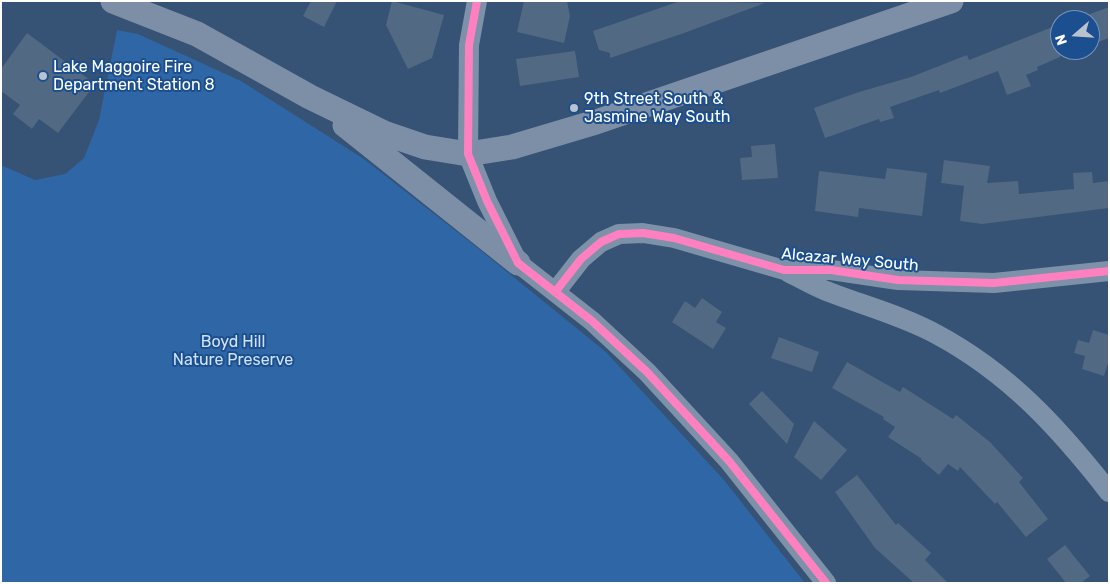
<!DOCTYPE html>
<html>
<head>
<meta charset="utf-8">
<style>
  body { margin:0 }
  #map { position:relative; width:1110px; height:584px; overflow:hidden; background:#365274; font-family:Rubik,sans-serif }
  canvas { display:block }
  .frame { position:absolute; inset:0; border:2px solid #fff; pointer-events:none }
  .north { position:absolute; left:1050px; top:10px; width:50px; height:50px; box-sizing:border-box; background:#1b4f8f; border:1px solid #7695bc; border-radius:50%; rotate:251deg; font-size:14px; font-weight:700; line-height:20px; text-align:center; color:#fff }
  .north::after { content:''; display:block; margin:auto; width:18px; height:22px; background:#b9c2ce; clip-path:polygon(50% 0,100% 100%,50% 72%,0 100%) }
</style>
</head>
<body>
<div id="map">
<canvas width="1110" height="584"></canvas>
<div class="frame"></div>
<div class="north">N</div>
</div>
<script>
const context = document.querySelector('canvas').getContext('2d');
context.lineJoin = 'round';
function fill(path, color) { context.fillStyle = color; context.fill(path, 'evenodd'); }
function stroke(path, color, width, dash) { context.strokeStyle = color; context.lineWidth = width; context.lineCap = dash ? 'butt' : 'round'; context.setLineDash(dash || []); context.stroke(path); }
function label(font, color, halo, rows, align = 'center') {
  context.font = font + ' Rubik,sans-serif'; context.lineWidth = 4; context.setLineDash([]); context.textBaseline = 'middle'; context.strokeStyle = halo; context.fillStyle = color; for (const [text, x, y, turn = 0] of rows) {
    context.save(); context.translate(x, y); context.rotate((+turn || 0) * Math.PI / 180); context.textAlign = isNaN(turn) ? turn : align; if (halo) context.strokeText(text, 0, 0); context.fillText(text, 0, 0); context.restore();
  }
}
fill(new Path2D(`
  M117 30 138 34 241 81 364 159 479 249 606 352 724 480 805 583H1V165L35 180 65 174 84 158 99 120Z`), '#2f66a5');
fill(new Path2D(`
  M311 1H337L324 27 303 16Z
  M392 1 444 15 432 58 408 69 386 25Z
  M524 1H567L570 16 564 43 517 32Z
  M680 1 765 3 684 33 610 58V53L599 50 593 31Z
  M1109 7V38L1090 45V14Z
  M1060 24V57L1037 67 1038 70 1026 75 1031 86 1007 95 998 71 940 93 939 90 890 107 894 118 880 122 879 119 825 138 814 108 859 92 911 77 967 55 969 60Z
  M27 33 95 84 58 133 39 119 32 129 13 114 20 105 1 91V69Z
  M575 51 579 77 520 86 516 59Z
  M775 144 778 178 742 180 740 158 752 157 751 146Z
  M944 160 990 166 987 183 1018 181 1019 194 1074 189 1073 173 1092 172 1093 183 1109 181V208L982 224 960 221 964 186 941 183Z
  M887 168 927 173 922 216 859 208 858 217 815 211 819 171 885 179Z
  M702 298 722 312 716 322 726 328 713 349 672 322 685 301 695 308Z
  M1093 330 1109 335V360L1104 376 1082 369 1085 356 1074 353 1078 340 1089 343Z
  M779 337 819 352 812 372 771 358Z
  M847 362 900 392 903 387 953 419 956 415 990 442 1023 478 1019 482 1048 519 1026 537 997 502 995 504 960 467 958 471 948 464 939 475 921 460 922 459 888 437 895 427 883 419 884 417 832 388Z
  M762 391 794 424 787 444 749 404Z
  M814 421 847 450 821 480 794 457Z
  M857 475 896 525 898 523 931 553 925 560 948 583H914L875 548 835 492Z
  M1065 545 1090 576 1081 583H1066L1047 559Z`), '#526984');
stroke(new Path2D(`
  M477 1 469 45 468 154 487 201 518 263 592 321 647 372 729 461 826 583
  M788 272C802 279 815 287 829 292 865 306 903 316 936 334 1009 373 1059 428 1109 492
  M556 291 581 259 601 242 619 234 643 233 674 238 784 270H831L898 280 994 283 1109 271`), '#7d92a8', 20);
stroke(new Path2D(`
  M113 1 197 34 310 97 384 133 425 147 468 154 512 147 596 122 951 1
  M345 125 518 263`), '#7d8ea7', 25);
stroke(new Path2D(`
  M477 1 469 45 468 154 487 201 518 263 592 321 647 372 729 461 826 583
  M556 291 581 259 601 242 619 234 643 233 674 238 784 270H831L898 280 994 283 1109 271`), '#ff80c0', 8);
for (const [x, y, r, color] of [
  [43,76,5,"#b9c2ce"],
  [574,108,5,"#b9c2ce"]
]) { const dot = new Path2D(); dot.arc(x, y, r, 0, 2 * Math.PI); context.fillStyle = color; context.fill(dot); stroke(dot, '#1b4f8f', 2); }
label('16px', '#fff', '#1b4f8f', [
  ["Lake Maggoire Fire",53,67],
  ["Department Station 8",53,85],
  ["9th Street South &",584,99],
  ["Jasmine Way South",584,117]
], 'left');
label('16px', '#fff', '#1b4f8f', [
  ["Alcazar Way South",850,260,5]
]);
label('16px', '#cfe3fa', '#1b4f8f', [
  ["Boyd Hill",233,342],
  ["Nature Preserve",233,360]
]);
</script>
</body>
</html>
